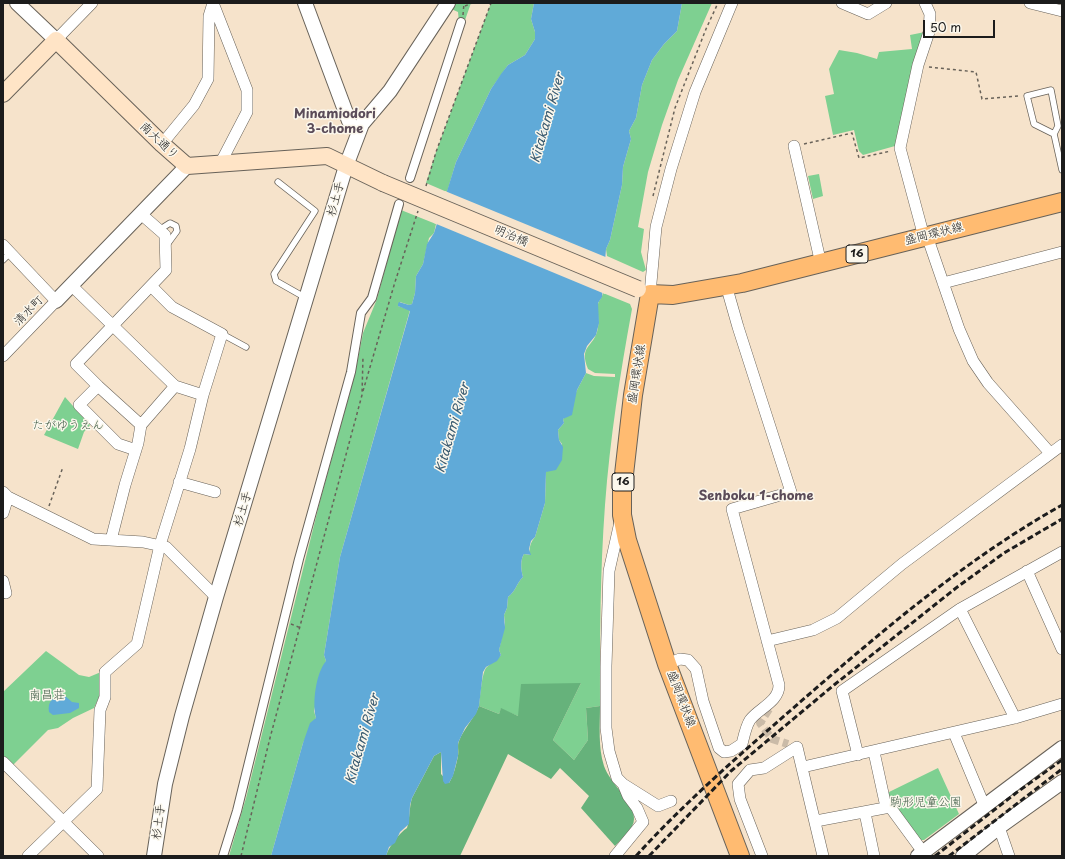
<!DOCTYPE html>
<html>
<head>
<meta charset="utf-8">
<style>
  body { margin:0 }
  #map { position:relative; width:1065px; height:859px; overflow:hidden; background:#f6e3cb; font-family:"Playpen Sans",sans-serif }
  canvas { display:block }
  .frame { position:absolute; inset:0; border:4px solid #1c1c1c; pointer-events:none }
  .scale { position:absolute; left:923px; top:20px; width:72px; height:18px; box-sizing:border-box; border:2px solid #1c1c1c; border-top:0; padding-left:5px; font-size:12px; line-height:14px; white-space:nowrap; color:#1c1c1c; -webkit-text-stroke:3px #fbf7ec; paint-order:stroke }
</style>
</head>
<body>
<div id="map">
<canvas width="1065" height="859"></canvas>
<div class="frame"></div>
<div class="scale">50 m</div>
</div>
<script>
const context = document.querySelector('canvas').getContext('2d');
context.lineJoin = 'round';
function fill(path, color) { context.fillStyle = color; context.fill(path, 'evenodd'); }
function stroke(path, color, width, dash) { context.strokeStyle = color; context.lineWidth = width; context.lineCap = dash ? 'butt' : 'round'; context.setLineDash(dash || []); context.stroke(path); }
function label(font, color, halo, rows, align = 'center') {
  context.font = font + ' "Playpen Sans","Klee One",sans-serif'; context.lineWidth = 3; context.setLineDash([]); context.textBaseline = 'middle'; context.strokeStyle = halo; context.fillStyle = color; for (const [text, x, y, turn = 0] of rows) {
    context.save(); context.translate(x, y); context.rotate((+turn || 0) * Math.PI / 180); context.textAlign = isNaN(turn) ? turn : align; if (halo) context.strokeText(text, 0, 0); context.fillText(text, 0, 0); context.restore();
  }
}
fill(new Path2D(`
  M453 3H471L464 23 459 22 458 12 449 8Z
  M491 3H534L531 19 535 32V39L525 55 508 65 491 89 456 162 447 192 426 183 436 152Z
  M682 3H712L678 80 662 125 648 172 638 227 644 229 641 252 646 270 643 272 607 256 606 249 610 240 622 185 623 167 631 139 629 131 636 118 642 85 652 60 664 44 677 31Z
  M925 32 897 142 895 146 863 155 859 151 854 130 833 135 825 96 834 94 829 69 839 50 857 53 877 59 879 52 912 49 910 35Z
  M819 174 823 196 813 199 808 176Z
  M401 210 436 224 434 233 429 238 423 264 416 276 415 293 412 304 409 305 400 302 398 306 410 310 340 557 324 655 326 661 314 711 316 718 303 743 271 856H229L246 798 320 501 355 374 363 333 377 299Z
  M603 293 630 304 632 309C620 374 610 439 605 505 600 572 600 639 600 706L586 708 588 740 574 760 553 740 581 683 518 716 501 709 499 714 479 706C480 698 482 670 487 667 492 662 496 661 501 655L499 650 505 623 504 615 507 608 508 597C516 591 516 584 523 577 521 570 520 560 524 554L530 555C529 548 530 543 535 537L545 503 546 472 562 444 559 440 558 430 564 423 563 419 567 416 577 390 586 373 594 376 615 377V374L595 373 588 369C579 346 592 348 597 332 600 323 597 314 598 304 599 300 602 298 603 293Z
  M65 397 90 425 84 432 78 449 44 435Z
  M46 651 79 675 89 677 101 672 100 695 94 708 73 718 58 728 48 730 13 765 3 755V692Z
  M938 768 959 814 924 840H920L887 793Z`), '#7ed091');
fill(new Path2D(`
  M581 683 553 740 574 760 588 740 586 708 600 706C600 726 598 747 604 766 610 784 635 802 634 819 634 829 622 838 615 846L581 808 589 796 560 768 551 779 508 754 460 856H386C388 848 400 832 407 828 410 818 409 808 412 798L434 756 441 752V774L449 783C454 775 456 765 458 756 459 751 457 745 459 741 464 728 474 719 479 706L499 714 501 708 518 716 521 684Z`), '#66b27b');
fill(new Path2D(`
  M534 3H682L677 31 664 44 652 60 642 85 636 118 629 131 631 139 623 167 622 185 610 240 606 249 602 297 598 303 599 323 596 335 587 346 584 354 586 373 577 390 572 415 563 419 564 423 558 430 559 440 563 447 562 460 556 470 546 472 545 503 535 537 531 541 529 549 531 555 524 554C520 560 521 570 523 577 516 584 516 591 508 597L507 608 504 615 505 628 499 650 501 655 497 661 486 667 483 672 479 706 476 714 465 728 458 743V756L453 776 449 783 445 784 443 781 441 752 434 756 412 798 410 805 409 824 400 832 395 843 389 847 386 856H271L303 743 310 723 316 718C312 703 316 673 326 661L324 655 340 557 410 311 398 306V304L399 302 409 305 412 304 415 293 416 276 423 264 427 244 434 233 456 162 491 89 501 74 508 65 525 55 535 39V32L531 19Z
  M64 695 72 702 79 703V708L70 713 53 715 49 712C47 701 54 696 64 695Z`), '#60aad8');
fill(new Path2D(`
  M445 191 608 258 605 294 434 223 436 216 503 244 436 216Z`), '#f6e3cb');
stroke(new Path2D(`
  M769 709 760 723 772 739 788 744`), '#cabba8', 8, [8, 4]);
const service = new Path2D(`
  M1054 134 1034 124 1027 96 1051 90 1058 126 1054 134 1062 170
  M278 182 315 211 274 274 276 281 306 298
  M159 230 170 223 176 226 177 231 166 246
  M3 260 10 253
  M222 334 246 347`);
const pedestrian = new Path2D(`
  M410 178 461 22
  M223 856 237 811 299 559 351 372 361 313 372 298 399 204`);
const minor = new Path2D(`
  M213 3 247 90V112L220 164
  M842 3 868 14 886 3
  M1030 3 1062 11
  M56 40 92 3
  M162 144 194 105 208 79 209 16 213 3
  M794 146 821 264
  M927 236 959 329 973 361 988 383 1050 453
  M924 237 900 148 918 65 929 32 930 14 925 3
  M3 245 56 301 3 356
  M943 283 1062 252
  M72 286 175 386 141 425 138 443 125 485 111 540
  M151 286 172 307 222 334 203 395
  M650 294 656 227 671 169 695 92 732 3
  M98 386 141 425
  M136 450 118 444 79 405 98 386 76 364 166 270 165 235 141 214
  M179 482 215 492
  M3 492 8 497 93 539 143 542 166 547 216 597
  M3 513 8 497
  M1027 571 1062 649
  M3 581 6 593
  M960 609 1015 718
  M767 641 813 630 837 618 902 564 1062 445
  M667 664 680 659 688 660 696 669 703 701 719 748 724 752 731 751 742 744C744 736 746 726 750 720 759 708 779 702 779 685L732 509 791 492 738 327 726 285
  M954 733 984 805
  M874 752 886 807
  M858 755 842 691 960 609 1062 552
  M3 762 98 856
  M803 767 1015 718 1062 704
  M623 784 658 806 671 801
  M865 813 874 856
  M816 821 890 807 923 852
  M999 827 1009 856
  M28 856 97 789 100 710 105 697V672L137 644 160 545 190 449 203 395 175 386
  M615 856 643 822 637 808 628 796 623 784 617 778 609 751 606 728V666L609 571 620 522
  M762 856 740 799 738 784 750 770 764 768 797 747 823 856`);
const tertiary = new Path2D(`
  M17 3 56 40
  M305 3 349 121
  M56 301 187 166
  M154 856 165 784 182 716 216 597 346 166 362 124 390 91 448 3
  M918 856 1062 748
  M963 856 999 827 1062 782`);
const secondary = new Path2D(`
  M3 94 56 40 162 144 187 166 327 156 383 183`);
const primary = new Path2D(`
  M740 856 667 664 627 540 622 515V492L633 395 650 294 673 295 742 283 1062 202`);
stroke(service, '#686259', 7);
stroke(pedestrian, '#686259', 10);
stroke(minor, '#686259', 12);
stroke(tertiary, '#686259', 16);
stroke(secondary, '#686259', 18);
stroke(primary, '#686259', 20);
stroke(new Path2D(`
  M465 6 472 3
  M463 15 464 3
  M929 67 976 72 982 99 1019 96
  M804 144 852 133 859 158 891 151
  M426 186 436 152 491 3
  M653 196 675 108 706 29 718 3
  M363 391 395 282 418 211
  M49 506 63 467
  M291 624 301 628
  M241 856 270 738 362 395 363 356`), '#686259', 1.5, [3, 3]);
stroke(service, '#fff', 5.5);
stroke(pedestrian, '#fff', 8);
stroke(minor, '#fff', 11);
stroke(tertiary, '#fff', 14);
stroke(secondary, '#ffe4c6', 16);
stroke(primary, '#ffbb71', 18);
stroke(new Path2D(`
  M636 856C686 801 743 752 799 703 882 631 966 559 1062 505
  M649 856 731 771 834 685 956 588 1004 553 1062 519
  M935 856 1016 793 1062 760
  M949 856 1062 769`), '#1c1c1c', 3, [6, 3]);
const secondaryBridge = new Path2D(`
  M383 183 638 289`);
stroke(secondaryBridge, '#686259', 18, []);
stroke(secondaryBridge, '#ffe4c6', 16);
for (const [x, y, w] of [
  [857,254,22],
  [623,482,22]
]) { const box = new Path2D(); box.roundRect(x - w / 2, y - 9, w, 18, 3); context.fillStyle = '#fbf7ec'; context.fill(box); stroke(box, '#1c1c1c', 1); }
label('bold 11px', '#1c1c1c', null, [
  ["16",857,254],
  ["16",623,482]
]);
label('12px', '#1c1c1c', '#fbf7ec', [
  ["南大通り",159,141,43],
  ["杉土手",336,199,-74],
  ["盛岡環状線",934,234,-14],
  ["明治橋",511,236,23],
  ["清水町",29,311,-46],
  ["盛岡環状線",637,374,-81],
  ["杉土手",243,509,-73],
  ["盛岡環状線",681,699,69],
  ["杉土手",159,822,-82]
]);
label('12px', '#3e5b45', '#fbf7ec', [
  ["たがゆうえん",68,426],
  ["南昌荘",47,696],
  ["駒形児童公園",926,803]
]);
label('bold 13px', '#5b4c59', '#fbf7ec', [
  ["Minamiodori",335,114],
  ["3-chome",335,129],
  ["Senboku 1-chome",756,496]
]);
label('italic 13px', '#3b5c71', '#fbf7ec', [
  ["Kitakami River",548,118,-74],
  ["Kitakami River",453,428,-74],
  ["Kitakami River",363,739,-74]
]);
</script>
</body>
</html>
